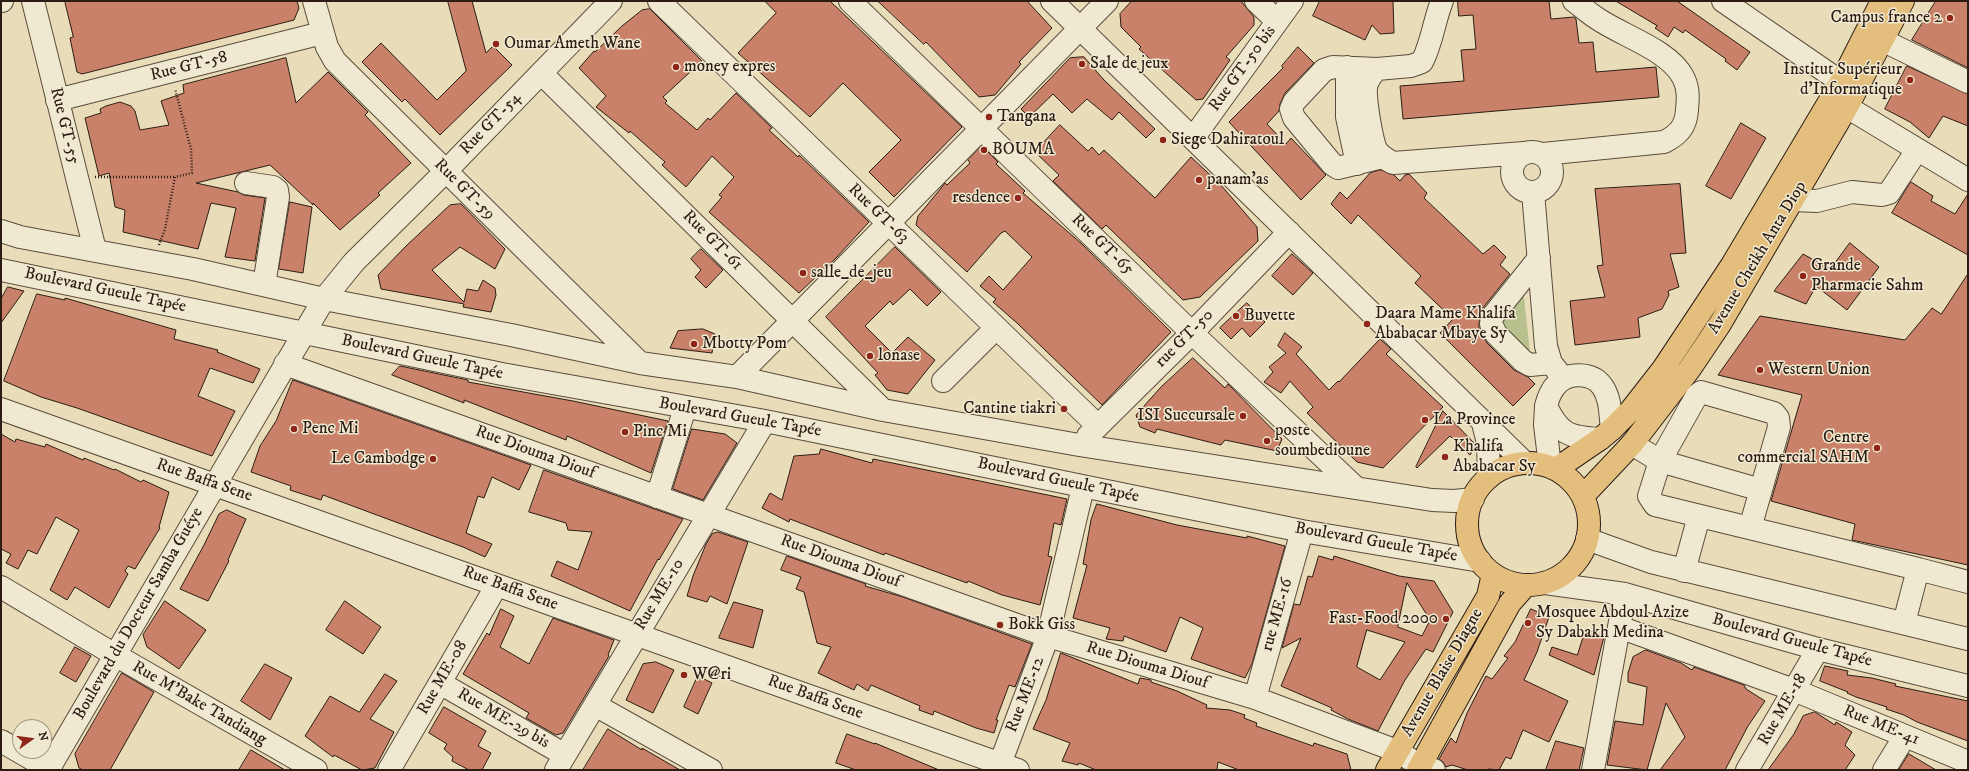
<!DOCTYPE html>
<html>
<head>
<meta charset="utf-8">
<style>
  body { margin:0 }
  #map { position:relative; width:1969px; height:771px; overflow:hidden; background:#e8ddb8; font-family:"IM FELL DW Pica",serif }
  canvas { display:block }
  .frame { position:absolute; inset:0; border:2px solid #2c1c14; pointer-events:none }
  .north { position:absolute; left:12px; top:719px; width:40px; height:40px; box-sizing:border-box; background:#f0e9d1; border:1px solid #a29785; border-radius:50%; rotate:76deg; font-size:11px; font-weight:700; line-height:16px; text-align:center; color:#2c1c14 }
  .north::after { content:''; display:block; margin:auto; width:14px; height:18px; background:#8f2418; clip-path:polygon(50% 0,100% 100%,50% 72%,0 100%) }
</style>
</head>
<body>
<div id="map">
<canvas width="1969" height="771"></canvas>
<div class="frame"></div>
<div class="north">N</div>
</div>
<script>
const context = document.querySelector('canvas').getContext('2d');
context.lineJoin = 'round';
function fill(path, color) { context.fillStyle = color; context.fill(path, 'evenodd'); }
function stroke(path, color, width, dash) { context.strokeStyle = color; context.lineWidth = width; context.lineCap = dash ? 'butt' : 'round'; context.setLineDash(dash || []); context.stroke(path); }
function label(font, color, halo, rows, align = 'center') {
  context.font = font + ' "IM FELL DW Pica",serif'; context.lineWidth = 3; context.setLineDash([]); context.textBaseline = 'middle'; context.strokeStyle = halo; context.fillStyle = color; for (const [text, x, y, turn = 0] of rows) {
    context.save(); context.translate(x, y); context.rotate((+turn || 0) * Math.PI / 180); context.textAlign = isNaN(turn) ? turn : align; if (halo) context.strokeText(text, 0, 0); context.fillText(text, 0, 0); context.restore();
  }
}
fill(new Path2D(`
  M1523 289 1531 362 1496 324Z`), '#b8c08e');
const building = new Path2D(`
  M65 1H297L299 8 294 20 82 74 77 72 70 38 73 37Z
  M448 1H472L486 53 493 46 512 65 440 135 405 99 402 102 362 62 381 43 437 100 466 71Z
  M765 1H830L962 127 894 197 869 172 901 140 843 83 810 117 738 53 776 13Z
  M878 1H1027L1052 28 1019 62 1021 64 995 95 979 97 926 42 924 44Z
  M1132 1H1241L1254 17V25L1226 57 1230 60 1203 99 1196 100 1139 49 1141 47 1121 27 1120 14Z
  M1320 1H1393L1394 33 1380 34 1372 25 1365 40 1313 16Z
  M1458 1H1549L1551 19 1574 17 1576 19 1579 43 1593 42 1596 72 1656 67 1659 97 1403 119 1400 86 1464 81 1461 50 1476 49 1473 15 1459 16Z
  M1616 1H1677L1750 52 1737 70 1725 61 1726 59 1685 30 1683 33 1674 27 1668 37 1655 28 1657 26Z
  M1936 1H1968V68L1912 40Z
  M650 9 702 61 663 97 667 101 665 103 697 130 708 118 710 120 736 93 772 128 769 130 798 157 799 155 869 222 837 257 799 293 709 212 722 197 719 195 734 177 712 156 686 187 662 165 665 162 630 131 629 133 596 107 606 96 579 68 594 51 595 52 622 26 642 10Z
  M1298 47 1314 63 1285 93 1280 104 1279 111 1267 124 1286 144 1291 138 1326 175 1301 200 1229 122 1283 68 1282 66Z
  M1084 57 1104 80 1155 129 1146 138 1119 112 1112 120 1087 99 1072 113 1053 94 1029 117 1021 109 1070 58Z
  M286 58 296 103 328 72 368 112 365 115 411 163 378 193 380 195 340 230 313 203V205L270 165 196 183 238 192 244 195 265 198 255 261 225 257 236 208 211 203 198 249 123 232 125 210 115 207 109 173 99 176 85 118 101 113 100 109 106 106 120 102 131 106 135 111 140 130 169 125 161 101 184 93 183 85Z
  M1907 66 1968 94V126L1943 116 1929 138 1910 122 1885 109Z
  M1741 123 1766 138 1731 199 1706 186Z
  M1060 125 1088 151 1092 147 1099 155 1104 150 1155 198 1191 157 1220 184 1257 227 1258 241 1200 297 1183 300 1106 225 1102 229 1053 181 1059 175 1035 152Z
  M982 146 998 162 996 164 1025 191 1023 193 1082 244 1171 332 1102 405 1017 323 993 302 996 299 980 286 989 276 1003 290 1032 257 1005 231 1001 233 967 272 916 225 918 216 942 187 945 183 947 185 970 163 968 160Z
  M1381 170 1394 175 1400 181 1405 175 1409 174 1427 193 1424 198 1483 254 1494 245 1506 257 1500 265 1510 274 1482 309 1479 323V328L1487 343 1514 370 1528 377 1535 384 1513 406 1440 333 1453 319 1415 283 1421 276 1358 215 1351 224 1331 204 1340 192 1347 199 1370 173Z
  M1911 182 1933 196 1931 201 1955 214 1968 194V255L1892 213Z
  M1680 184 1686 253 1670 254 1679 287 1668 291 1669 295 1662 309 1638 318 1640 337 1575 345 1570 301 1605 297 1597 266 1603 265 1595 189Z
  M290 202 312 207 303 273 279 269Z
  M461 204 505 249 495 269 460 247 432 270 464 302 467 289 478 291 483 280 495 288 496 295 491 312 463 307 464 304 381 289 378 275 406 246 450 205Z
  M1850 243 1879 267 1847 310 1816 286 1806 304 1774 291 1803 254 1830 269Z
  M895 247 941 292 927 306 910 289 893 305 890 301 865 326 892 353 908 337 935 360 908 394 887 390 875 375 878 373 826 317Z
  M701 249 723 270 706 288 695 277 701 270 691 259Z
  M1292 254 1313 273 1293 295 1272 276Z
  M1968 274V565L1852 540 1855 524 1771 501 1802 395 1718 375 1760 316 1905 340 1932 308 1941 314Z
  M8 287 24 291 1 323V299Z
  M37 294 65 300V298L176 330 174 339 218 350 217 352 260 369 253 383 210 368 198 396 235 411 212 456 77 408 41 397 4 381Z
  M1247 303 1265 322 1250 337 1242 328 1231 339 1220 328Z
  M703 329 715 334 712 353 670 348 678 331Z
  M1285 333 1302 347 1296 354 1329 390 1338 381 1339 382 1380 339 1391 349 1386 354 1443 407 1383 468 1357 462 1307 413 1313 407 1290 381 1281 393 1264 382 1273 372 1269 367 1286 353 1278 346Z
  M1193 358 1225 388 1228 384 1282 439 1277 451 1225 440 1221 445 1157 429 1155 433 1140 427 1136 415 1161 387Z
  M400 366 468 380V382L573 401 668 421 651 473 567 436 566 440 464 400V403L392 375Z
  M293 380 531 465 519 490 492 477 484 498 478 496 466 533 492 544 485 557 463 547 323 495 321 500 290 490 291 486 251 472 260 446 276 421Z
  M1443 411 1476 445 1470 455 1450 436 1417 468 1416 467Z
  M692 429 725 434 737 443 703 500 673 489Z
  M1 434 15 442 16 439 45 447 46 444 83 460 84 458 114 470 115 469 141 482 143 480 169 492 159 527 160 528 135 569 128 566 125 571 128 574 109 608 75 587 67 600 50 590 79 530 56 517 37 554 28 550 18 569 6 563 11 554 1 549Z
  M821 449 872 463 873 459 1067 499 1061 525 1054 523 1048 556 1052 557 1040 605 1002 595 968 581 967 583 885 553 884 555 790 519 789 522 762 508 770 493 782 500 794 456 819 454Z
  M544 470 683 519 659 560 658 559 630 611 551 576 557 561 578 570 592 532 568 530 566 523 529 512Z
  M1097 504 1177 525 1247 538V536L1285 546 1252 664 1245 678 1191 659 1203 628 1180 617 1166 652 1124 636 1123 641 1106 639 1110 628 1073 618 1087 565 1083 564 1091 520Z
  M227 510 246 519 228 560 229 561 208 601 180 589 204 545 219 514Z
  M718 532 748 542 727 604 710 596 707 602 687 596 693 576 706 544 712 534Z
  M787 556 866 584 865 586 903 597 1032 644 1015 687 1009 685 996 720H998L994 733 976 728 934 711 933 715 919 710 920 706 871 685 868 691 857 684 854 690 818 673 831 647 817 643 804 592 796 589 801 577 781 570Z
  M1319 556 1333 560 1334 556 1399 576 1434 581 1453 612 1433 652 1426 649 1405 680 1378 731 1348 719 1331 710 1332 708 1281 686 1301 638 1282 648 1294 604 1300 605 1308 576 1312 577ZM1407 583 1430 620 1422 636 1398 627ZM1367 630 1405 642 1380 680 1357 667Z
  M165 601 206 630 179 669 147 647 143 635Z
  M345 601 381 627 363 654 326 630Z
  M734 602 763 610 753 648 719 638Z
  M501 609 514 616 500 647 529 664 553 618 614 640 608 655 609 656 563 733 556 735 526 718 529 713 463 674 487 633 489 635Z
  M1531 609 1549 617 1537 652 1524 680 1568 701 1549 742 1523 730 1511 759 1506 757 1499 770 1488 769V770H1468L1452 765 1446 767 1443 762 1439 759 1451 738 1456 743 1467 713 1486 676 1492 679 1508 658 1504 656 1515 642Z
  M1586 629 1604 637 1594 675 1549 655 1552 647 1577 655Z
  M75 647 91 656 76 682 60 673Z
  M1646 650 1681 663 1692 670 1694 667 1744 685 1746 689 1765 701 1748 726 1725 770H1660L1685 737 1666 703 1647 770 1607 765 1615 721 1643 725 1647 687 1628 682V673L1633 657Z
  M1061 653 1138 684 1140 678 1151 680V682L1177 691 1207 705 1206 708 1230 710 1245 715 1244 718 1257 723 1256 726 1313 746 1314 743 1347 754 1351 770H1239L1218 762 1217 770H1096L1079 763 1078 765 1062 761 1070 743 1033 729 1046 700Z
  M656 662 674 670 653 713 626 700 643 664Z
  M265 664 292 678 270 720 241 701Z
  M1825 666 1848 671 1847 675 1872 678 1896 684 1895 686 1968 701V741L1917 722 1904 715 1886 709 1887 707 1856 697 1847 693 1848 692 1820 681Z
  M122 673 154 692 110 770H83L79 768 75 754Z
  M385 674 397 681 370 719 394 732 375 768 362 770 334 755 333 757 305 736 330 696 359 712Z
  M697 678H702L712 683 698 714 684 707Z
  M444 707 486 731 478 746 491 753 482 770H469L452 761 453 757 444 749 447 744 429 733Z
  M1815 712 1835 725 1836 722 1852 732 1845 745 1855 755 1845 770H1768L1794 734 1803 716Z
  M608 729 642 750V748L680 770H583Z
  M847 734 875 744V743L939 770H856L836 763Z
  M1556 741 1584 748 1579 770H1546Z
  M251 750 285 770H239Z
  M1909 754 1936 770H1899Z`);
fill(building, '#c98269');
stroke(building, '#2c1c14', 1);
const minor = new Path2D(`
  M1 1H2
  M33 1 95 250
  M314 1 327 47 335 61 640 363
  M659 1 1098 426
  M850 1 1192 333 1356 488
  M1052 1 1525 463
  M1256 1 1277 21
  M1442 1C1434 21 1432 43 1422 62L1411 66 1377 69C1372 74 1367 80 1366 88 1365 100 1371 135 1375 147 1378 155 1386 159 1393 163L1524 153
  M1723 1 1841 82
  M1882 40 1968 82
  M1347 67V117L1357 164
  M1377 69 1333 67 1324 70 1294 102 1291 109 1294 118 1332 164 1338 168 1382 157
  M541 73 883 410
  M57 100 322 33
  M1847 107 1968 180
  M1194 137 1292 1
  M1512 172a20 20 0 1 1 40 0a20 20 0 1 1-40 0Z
  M1543 154 1664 142C1678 135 1686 127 1687 110 1688 99 1689 88 1683 77 1669 50 1623 36 1598 19 1590 14 1582 7 1574 1
  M246 183 273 187 277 190 278 197 264 285
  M1533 192 1546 346 1551 363 1563 378
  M1793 200 1817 201 1852 192 1882 195 1889 193 1917 150
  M1 231 20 237 193 269 324 299 511 335 640 363 737 377 883 410 1079 445 1432 500 1454 501 1473 499
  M1539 258 1492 317 1491 324 1496 334 1523 361 1530 365 1551 363
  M1 270 502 374 765 421 1302 531 1480 561
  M285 364 1048 636 1255 698 1397 751 1421 766 1434 770
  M737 377 1107 1
  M943 381 996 328
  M1546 406 1545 425 1550 466
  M1 409 1018 770
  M1483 423 1488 443 1489 477
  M1088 436 1192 333 1289 232
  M1600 439C1569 437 1560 435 1546 406 1548 398 1551 390 1557 384 1568 372 1592 372 1602 386 1611 398 1610 415 1612 429
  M1632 444 1660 461 1649 496 1655 505 1918 569 1904 623
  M657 497 685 408
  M1750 528 1779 427 1778 418 1774 413 1701 392 1697 395 1660 461 1761 490
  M1587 539 1651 562 1968 639
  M1918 569 1968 582
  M1684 571 1699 516
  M1545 583 1625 594 1818 649 1968 686
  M1 587 115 655 316 770
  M1619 627 1794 690 1968 762
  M440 683 565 755
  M1255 698 1302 531
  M595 705 711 770
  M1 741 51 770
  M1000 764 1048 636 1083 487
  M48 770 324 299 354 262 445 172 611 1
  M389 770 497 585
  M556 770 765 421
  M1593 770 1625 594
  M1747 770 1818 649
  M1884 770 1905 736`);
const major = new Path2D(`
  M1467 524a61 61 0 1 1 122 0a61 61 0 1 1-122 0Z
  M1556 469 1600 439 1612 429 1631 410 1663 369 1732 265 1841 82 1882 1
  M1583 496 1632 444 1689 370 1720 324 1847 107 1903 1
  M1387 770 1488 596 1493 574
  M1418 770 1510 603 1526 585`);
stroke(minor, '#5b4c3d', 24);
stroke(major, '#2c1c14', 24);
stroke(new Path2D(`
  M95 177H175
  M159 245 165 229 175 177 192 173 191 149 175 89`), '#2c1c14', 2.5, [1, 2]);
stroke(minor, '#f0e9d1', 22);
stroke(major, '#e4be7c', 22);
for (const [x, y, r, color] of [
  [1950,18,4,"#8f2418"],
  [496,44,4,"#8f2418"],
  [1082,64,4,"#8f2418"],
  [676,67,4,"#8f2418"],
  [1910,80,4,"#8f2418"],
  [989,117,4,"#8f2418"],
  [1163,140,4,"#8f2418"],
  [984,150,4,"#8f2418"],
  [1199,180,4,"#8f2418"],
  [1018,198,4,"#8f2418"],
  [803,273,4,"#8f2418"],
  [1803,276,4,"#8f2418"],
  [1236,316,4,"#8f2418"],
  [1367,324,4,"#8f2418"],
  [694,344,4,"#8f2418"],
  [870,356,4,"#8f2418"],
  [1760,370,4,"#8f2418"],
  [1064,409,4,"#8f2418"],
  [1243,416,4,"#8f2418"],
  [1425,420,4,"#8f2418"],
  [294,429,4,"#8f2418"],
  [625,432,4,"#8f2418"],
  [1267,441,4,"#8f2418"],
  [1877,448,4,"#8f2418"],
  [1445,457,4,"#8f2418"],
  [433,459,4,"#8f2418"],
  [1446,619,4,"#8f2418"],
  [1528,623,4,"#8f2418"],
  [1000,625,4,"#8f2418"],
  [684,675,4,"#8f2418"]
]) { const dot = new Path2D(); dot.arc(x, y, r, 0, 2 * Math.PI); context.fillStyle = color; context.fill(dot); stroke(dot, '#f0e9d1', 1.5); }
label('17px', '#2c1c14', '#f0e9d1', [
  ["Campus france 2",1942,18,"right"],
  ["Oumar Ameth Wane",504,44],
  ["Sale de jeux",1090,64],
  ["money expres",684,67],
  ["Institut Supérieur",1902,70,"right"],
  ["d'Informatique",1902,90,"right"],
  ["Tangana",997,117],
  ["Siege Dahiratoul",1171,140],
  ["BOUMA",992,150],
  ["panam'as",1207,180],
  ["resdence",1010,198,"right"],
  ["Grande",1811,266],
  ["Pharmacie Sahm",1811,286],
  ["salle_de_jeu",811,273],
  ["Daara Mame Khalifa",1375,314],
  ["Ababacar Mbaye Sy",1375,334],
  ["Buvette",1244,316],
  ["Mbotty Pom",702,344],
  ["lonase",878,356],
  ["Western Union",1768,370],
  ["Cantine tiakri",1056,409,"right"],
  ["ISI Succursale",1235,416,"right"],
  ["La Province",1433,420],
  ["Penc Mi",302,429],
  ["poste",1275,431],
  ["soumbedioune",1275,451],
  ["Pinc Mi",633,432],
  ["Centre",1869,438,"right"],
  ["commercial SAHM",1869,458,"right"],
  ["Khalifa",1453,447],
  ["Ababacar Sy",1453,467],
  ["Le Cambodge",425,459,"right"],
  ["Mosquee Abdoul Azize",1536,613],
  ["Sy Dabakh Medina",1536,633],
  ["Fast-Food 2000",1438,619,"right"],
  ["Bokk Giss",1008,625],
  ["W@ri",692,675]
], 'left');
label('17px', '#2c1c14', '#f0e9d1', [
  ["Rue GT-58",189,67,-14],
  ["Rue GT-50 bis",1243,69,-54],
  ["Rue GT-54",491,124,-46],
  ["Rue GT-55",64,126,76],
  ["Rue GT-59",464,190,45],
  ["Rue GT-63",878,214,44],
  ["Rue GT-61",712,241,45],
  ["Rue GT-65",1102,245,44],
  ["Avenue Cheikh Anta Diop",1758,258,-59],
  ["Boulevard Gueule Tapée",105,291,12],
  ["rue GT-50",1185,339,-45],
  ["Boulevard Gueule Tapée",422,358,12],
  ["Boulevard Gueule Tapée",740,418,10],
  ["Rue Diouma Diouf",535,453,20],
  ["Rue Baffa Sene",204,481,19],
  ["Boulevard Gueule Tapée",1058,481,12],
  ["Boulevard Gueule Tapée",1376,543,10],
  ["Rue Diouma Diouf",840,562,20],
  ["Rue Baffa Sene",510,589,20],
  ["Rue ME-10",660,595,-59],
  ["Boulevard du Docteur Samba Guéye",139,614,-60],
  ["rue ME-16",1278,615,-74],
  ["Boulevard Gueule Tapée",1792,641,15],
  ["Rue Diouma Diouf",1147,666,17],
  ["Avenue Blaise Diagne",1443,673,-60],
  ["Rue ME-08",443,678,-60],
  ["Rue ME-12",1026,695,-69],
  ["Rue Baffa Sene",815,698,20],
  ["Rue M'Bake Tandiang",199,704,30],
  ["Rue ME-18",1783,710,-60],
  ["Rue ME-29 bis",503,719,30],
  ["Rue ME-41",1881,726,22]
]);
</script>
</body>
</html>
